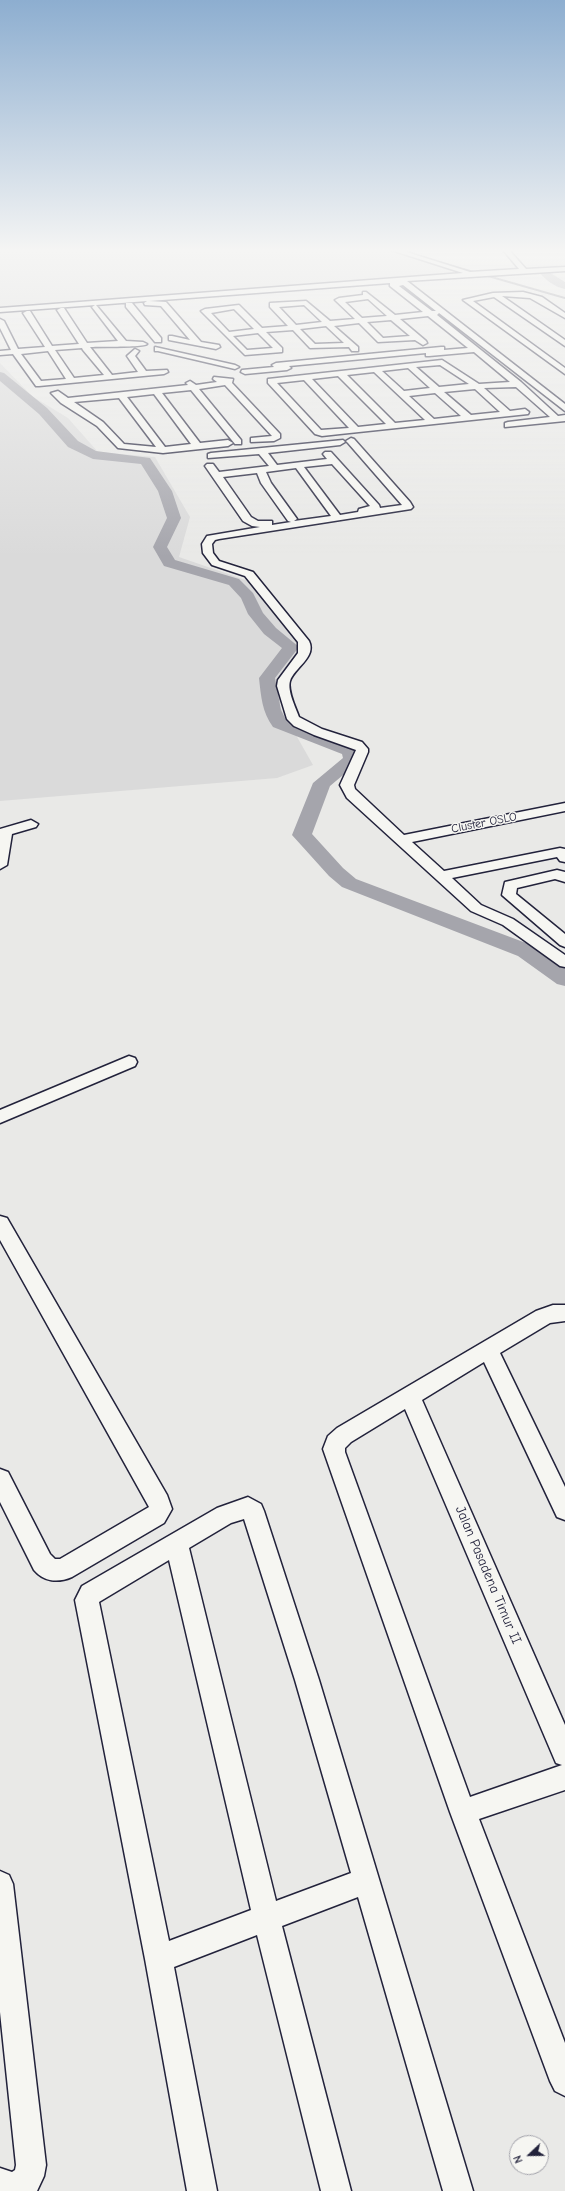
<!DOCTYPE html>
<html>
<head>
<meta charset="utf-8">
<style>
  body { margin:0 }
  #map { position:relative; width:565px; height:2191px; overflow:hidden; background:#e9e9e7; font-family:"Comic Neue",sans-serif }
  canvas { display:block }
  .north { position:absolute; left:509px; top:2135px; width:40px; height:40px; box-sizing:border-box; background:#f6f6f2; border:1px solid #a1a1a9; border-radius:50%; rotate:248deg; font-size:11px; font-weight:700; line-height:16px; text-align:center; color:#22223b }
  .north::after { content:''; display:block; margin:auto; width:14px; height:18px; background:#22223b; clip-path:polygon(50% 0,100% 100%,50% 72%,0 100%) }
</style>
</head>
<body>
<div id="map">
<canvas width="565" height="2191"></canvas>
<div class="north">N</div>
</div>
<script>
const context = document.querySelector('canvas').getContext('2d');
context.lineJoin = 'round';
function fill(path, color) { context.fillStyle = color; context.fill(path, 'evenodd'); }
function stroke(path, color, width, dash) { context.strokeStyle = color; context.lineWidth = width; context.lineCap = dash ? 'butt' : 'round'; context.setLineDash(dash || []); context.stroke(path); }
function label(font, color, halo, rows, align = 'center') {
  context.font = font + ' "Comic Neue",sans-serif'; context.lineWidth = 3; context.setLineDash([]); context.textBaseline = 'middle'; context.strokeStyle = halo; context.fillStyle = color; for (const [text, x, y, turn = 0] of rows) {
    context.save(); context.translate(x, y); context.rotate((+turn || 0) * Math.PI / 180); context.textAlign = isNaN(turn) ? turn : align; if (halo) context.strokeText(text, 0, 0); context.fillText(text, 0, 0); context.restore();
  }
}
fill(new Path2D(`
  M0 250H399L401 254 471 276 0 312Z
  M0 363 32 396 68 418 98 452 155 457 190 517 179 557 257 584 307 645 279 705 313 765 277 778 0 801Z`), '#dadada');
stroke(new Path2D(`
  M425 258 565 298`), '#71717f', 2);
fill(new Path2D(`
  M544 269 565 282V289C555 287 545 280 539 272Z
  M0 372 4 373 47 408 78 441 96 451 150 458 172 491 181 518 167 547 175 560 239 579 253 593 263 613 276 628 299 647 275 678 281 710 286 720 356 747 361 760 330 786 312 834 343 868 356 879 534 946 565 968V986L557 984 518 956 342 887 329 876 292 835 313 783 343 758 342 754 273 727C262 712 261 696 259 678L282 648 264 634 248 614 241 598 229 585 164 566 153 547 167 518 158 491 141 464 93 459 68 447 39 414 0 381Z`), '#a5a5ac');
const minor = new Path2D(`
  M391 250H400L470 272 519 269 503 250H509L526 269 565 267V271L407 281 565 404V411L439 313 437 315 521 382 558 416 565 415V421L505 427V423L508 422 550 417 516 387 484 388 510 411 525 409 529 412 528 414 340 434 322 436 315 434 268 383V379L442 360 479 384 510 382 474 352 429 356H426V353L289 366 291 368 287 370 245 374 241 372 242 370 274 367 272 365 276 363 441 347H444V350L468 348 428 316 400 319 426 341 427 343 423 345 415 340 378 342 359 323 334 326 358 347V351H352L349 347 310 348 293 330 266 332 282 348V352L245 355 201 311 205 309 239 305 262 328 288 326 270 307V303L306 301 330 321 355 319 335 300 339 298 363 295V292H366L395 315 423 312 390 286V283L149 301 166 302 201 342 219 345 220 347 216 349 169 340V336H172L190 340 161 306 145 305 144 303 147 301 96 305 126 341 143 342 147 344C142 348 100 346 90 347L112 375 138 372 127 356 135 349 139 351 135 356 146 371 167 370 168 372 164 374 39 386H36L13 354 0 355V351L11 350 0 328V319L4 321 18 349 45 347 23 313 27 311H30L52 346 79 344 57 310 61 308H64L87 343 118 341 92 307 95 305 0 312V308L463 273ZM403 285 436 311H432L399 286ZM368 299 387 316 362 318 345 302ZM304 305 322 322 296 325 279 307ZM234 309 254 329 229 332 211 313ZM391 320 410 336 383 338 367 322ZM326 326 344 343 315 344 300 329ZM258 333 273 348 247 350 233 336ZM82 348 83 350 104 375 74 378 55 350ZM48 351 66 379 41 381 21 354ZM440 365 469 384 439 387 416 367ZM408 368 430 388 404 391 382 371ZM374 372 425 420 395 423 347 375ZM338 376 386 424 358 427 312 379ZM304 380 349 428 321 430 277 383ZM475 389 500 412 471 415 444 392ZM435 393 461 416 434 419 409 396Z
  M523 292 542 297 565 313V318L530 298 502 296 565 340V346L494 297 473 301 565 368V374L463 300 493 293Z
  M126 303H132L161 338V342H155L126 307Z
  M155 347 235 365 239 367 235 369 158 351H155Z
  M214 377 233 379 232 383 280 434V438L274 441 251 442V438L272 436 225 385 199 389 241 440V444H235L191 390 162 393 200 443 228 440 233 443 228 446 163 453 118 448 97 426 61 403 51 393 58 391 68 398 188 385 186 383 190 381 196 385 217 382 213 379ZM154 394 191 444 165 447 127 397ZM119 398 156 447 124 444 103 422 74 402Z
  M351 438 354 439 410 502 413 507 411 509 219 539 215 540 212 544 213 553 219 561 253 572 309 641C317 657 294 668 290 681 287 691 296 708 299 717L322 729 362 742 368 749V752L354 785 355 789 404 835 565 803V811L412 842 444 871 560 848 565 849V862L560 861 557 857 452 878 481 905 513 919 565 955V967L560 966 503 925 471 911 347 798 340 785 356 750 314 735 294 726 287 719 277 686 278 680 298 653V642L245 576 212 565 203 553 202 544 207 536 260 527 252 526 243 521 205 466 207 464H213L219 472 269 466 259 454 208 458V454L211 453 343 440 345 442 340 445 268 453 277 465 327 459 323 454 325 452H331L379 505 380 508 402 505 348 443 346 441ZM332 464 370 506 359 509 358 512 340 515 304 467ZM296 468 331 516 294 521 297 519 271 483 266 472ZM257 473 261 483 288 521 291 522 272 525V521H258L251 517 223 477Z
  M31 820 38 824 36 827 12 834 7 865 0 869V829Z
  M557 870 565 872V882L555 879 517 888 516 894 565 934V947L560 945 502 895 505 882Z
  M129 1056 135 1058 137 1062 135 1066 0 1123V1110Z
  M0 1216 7 1218 167 1495 172 1509 164 1523 72 1577C58 1583 44 1582 34 1570L0 1502V1469L8 1472 50 1554 55 1559H60L149 1507 0 1240Z
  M553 1305H565V1321L550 1323 500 1353 565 1487V1520L557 1517 484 1362 422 1400 565 1725V1790L479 1819 565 2043V2096L555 2091 550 2081 450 1812 323 1449 328 1436 337 1428 536 1311ZM405 1409 556 1763 562 1765 470 1797 345 1452V1448L351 1442Z
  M248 1497 261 1504 264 1511 319 1680 473 2191H443L358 1897 282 1926 351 2191H321L257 1935 174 1967 217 2191H187L145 1959 75 1600 82 1586 217 1508ZM244 1519 295 1680 351 1873 276 1901 189 1548 231 1523ZM169 1560 251 1910 169 1941 99 1602Z
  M0 1871 9 1875 13 1884 46 2165 44 2176 37 2191H0V2168L12 2172 15 2170 16 2165 0 2012Z`);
stroke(minor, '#22223b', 3);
fill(minor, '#f6f6f2');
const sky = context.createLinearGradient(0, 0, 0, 557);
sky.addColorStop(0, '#8daed0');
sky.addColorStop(0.45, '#f5f5f4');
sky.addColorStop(1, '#f5f5f400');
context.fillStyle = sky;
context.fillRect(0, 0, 565, 557);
label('12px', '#22223b', '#f6f6f2', [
  ["Cluster OSLO",484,823,-11]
]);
label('14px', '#22223b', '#f6f6f2', [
  ["Jalan Pasadena Timur II",488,1575,67]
]);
</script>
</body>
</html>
